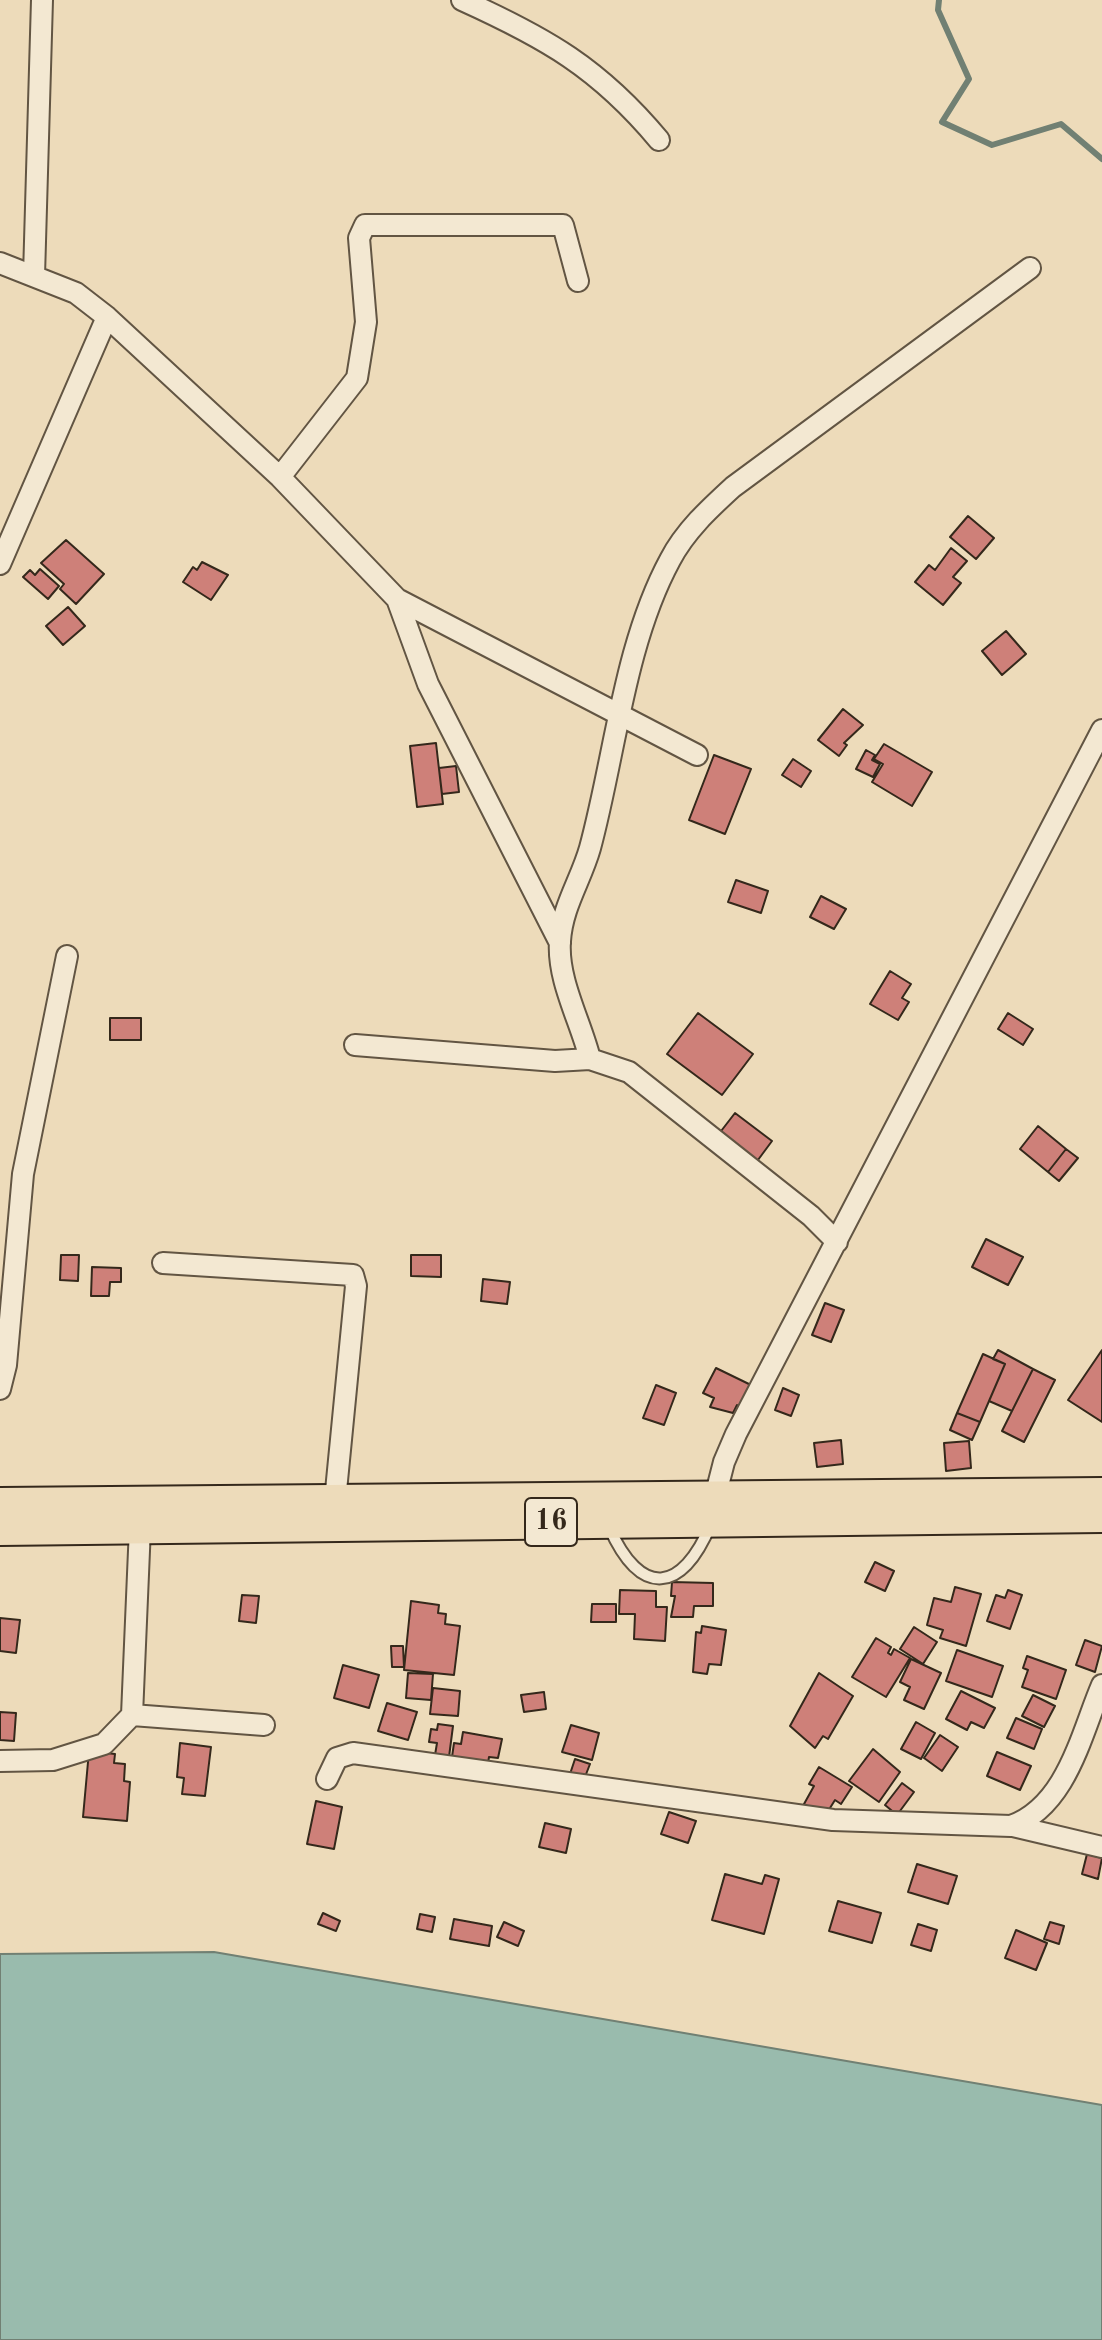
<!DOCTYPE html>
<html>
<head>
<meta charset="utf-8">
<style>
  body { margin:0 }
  canvas { display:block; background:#eddbba }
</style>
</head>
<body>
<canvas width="1102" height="2340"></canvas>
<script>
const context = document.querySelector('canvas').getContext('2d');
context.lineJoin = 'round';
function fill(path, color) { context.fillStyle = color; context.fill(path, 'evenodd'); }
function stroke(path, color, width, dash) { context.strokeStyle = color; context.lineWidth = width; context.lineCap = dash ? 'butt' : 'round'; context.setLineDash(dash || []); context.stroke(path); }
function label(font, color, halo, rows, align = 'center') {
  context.font = font + ' "Old Standard TT",serif'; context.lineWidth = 7; context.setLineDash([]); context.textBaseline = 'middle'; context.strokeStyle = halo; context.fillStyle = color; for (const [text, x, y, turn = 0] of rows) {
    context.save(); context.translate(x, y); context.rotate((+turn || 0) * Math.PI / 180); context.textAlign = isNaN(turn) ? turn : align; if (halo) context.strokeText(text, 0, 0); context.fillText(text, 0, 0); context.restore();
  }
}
const water = new Path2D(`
  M214 1952 1102 2105V2340H0V1954Z`);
fill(water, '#99bbad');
stroke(water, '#718073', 2);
stroke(new Path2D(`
  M939 0 938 10 969 79 942 122 992 145 1061 124 1102 159`), '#718073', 6);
const building = new Path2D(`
  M968 516 994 538 976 559 950 537Z
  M66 540 104 574 76 604 60 589 64 584 41 563Z
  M951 548 967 561 953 577 961 583 943 605 915 582 929 565 935 570Z
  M202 562 228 575 211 600 183 582 193 567 197 570Z
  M40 569 59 586 48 599 23 577 30 570 35 575Z
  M68 607 85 626 63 645 46 626Z
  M1006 631 1026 654 1002 675 982 651Z
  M843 709 863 725 844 743 847 745 839 756 818 740Z
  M436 743 443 804 417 807 410 746Z
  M884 744 932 772 912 806 872 782 883 764 874 759Z
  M866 750 875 755 872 760 880 764 873 777 856 769Z
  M714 755 751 769 725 834 689 820Z
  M793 759 811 771 801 787 782 775Z
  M456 766 459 792 442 794 439 768Z
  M736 880 768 891 761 913 728 902Z
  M821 896 846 909 834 929 810 917Z
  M890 971 911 984 902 998 909 1002 898 1020 870 1004Z
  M698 1013 753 1054 722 1095 667 1054Z
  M1008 1013 1033 1029 1023 1045 998 1029Z
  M110 1018H141V1040H110Z
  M735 1113 772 1141 755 1164 718 1135Z
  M1038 1126 1066 1149 1048 1172 1020 1149Z
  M1066 1149 1078 1158 1059 1181 1048 1172Z
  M986 1239 1023 1257 1008 1285 972 1267Z
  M61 1255H79L78 1281 60 1280Z
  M411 1255H441V1277L411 1276Z
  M92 1267 121 1268V1282H110L109 1296H91Z
  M483 1279 510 1282 507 1304 481 1301Z
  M825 1303 844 1310 831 1342 812 1335Z
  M998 1350 1033 1369 1012 1411 989 1401 1005 1364 993 1359Z
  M1102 1350V1422L1068 1400Z
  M983 1354 1005 1364 980 1422 957 1413Z
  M716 1368 753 1386 742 1408 737 1405 733 1413 710 1407 714 1398 703 1393Z
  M1033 1369 1055 1380 1024 1442 1002 1431Z
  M656 1385 676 1393 664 1425 643 1418Z
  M783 1388 799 1395 791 1416 775 1410Z
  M957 1413 980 1422 972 1440 950 1430Z
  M841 1440 843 1464 817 1467 814 1443Z
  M969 1441 971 1468 946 1471 944 1443Z
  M875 1562 894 1571 885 1591 865 1582Z
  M672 1582 713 1583V1606H694L693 1617H671L675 1596H671Z
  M955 1587 981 1594 966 1646 940 1638 943 1630 927 1625 934 1598 951 1602Z
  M620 1590 656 1591V1607H667L665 1641 634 1639 635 1614H619Z
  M1008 1590 1022 1595 1010 1629 987 1621 996 1595 1005 1598Z
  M242 1595 259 1596 256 1623 239 1621Z
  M411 1601 439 1605 438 1613 446 1614 445 1624 460 1626 454 1675 404 1670Z
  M592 1604H616V1622H591Z
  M0 1618 20 1620 16 1653 0 1651Z
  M702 1626 726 1630 721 1665 709 1664 707 1674 693 1672 696 1632 701 1633Z
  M914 1627 937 1642 923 1664 900 1649Z
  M876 1638 891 1647 888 1653 891 1655 894 1649 910 1658 886 1697 852 1677Z
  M1085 1640 1102 1646 1095 1672 1076 1665Z
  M391 1646H403L404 1667H392Z
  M957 1650 1003 1666 992 1697 946 1681Z
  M1027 1656 1066 1670 1056 1699 1022 1687 1028 1670 1023 1668Z
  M911 1659 941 1673 924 1709 904 1700 910 1687 900 1682Z
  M343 1665 379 1675 369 1708 334 1698Z
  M408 1673 433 1674 431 1700 406 1698Z
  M819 1673 853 1696 828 1739 823 1736 815 1748 790 1726Z
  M433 1688 460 1691 458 1716 430 1714Z
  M961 1691 995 1708 984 1728 971 1722 967 1730 946 1719Z
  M544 1692 546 1709 524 1712 521 1695Z
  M1033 1695 1055 1706 1044 1727 1022 1716Z
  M387 1703 417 1712 408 1740 378 1731Z
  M0 1712 16 1713 14 1741 0 1740Z
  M1016 1718 1042 1729 1034 1749 1007 1738Z
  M916 1722 935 1733 921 1759 901 1749Z
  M438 1724 453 1726 449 1757 435 1755 437 1743 429 1742 431 1729 437 1730Z
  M571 1725 599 1733 592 1760 562 1752Z
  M463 1732 502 1739 498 1758 489 1757 488 1763 452 1757 454 1743 461 1744Z
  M940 1735 958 1747 942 1771 924 1758Z
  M180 1743 211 1747 205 1796 182 1794 184 1778 177 1777Z
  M873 1749 900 1772 879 1802 849 1781Z
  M89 1751 115 1754 114 1763 125 1764 124 1781 130 1782 127 1821 83 1817Z
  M997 1752 1031 1766 1020 1790 987 1776Z
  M575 1759 590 1764 583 1782 569 1777Z
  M819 1767 852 1787 841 1804 835 1800 825 1816 804 1804 814 1786 809 1784Z
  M902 1783 914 1792 897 1815 885 1805Z
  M316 1801 342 1807 334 1849 307 1844Z
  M669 1812 696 1821 688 1843 661 1834Z
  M545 1823 571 1829 566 1853 539 1847Z
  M1087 1854 1102 1858 1098 1879 1082 1874Z
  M917 1864 957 1876 948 1904 908 1892Z
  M725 1874 762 1884 765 1875 779 1879 764 1934 712 1920Z
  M838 1901 881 1913 872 1943 829 1931Z
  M323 1913 340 1921 336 1931 318 1924Z
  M420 1914 435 1917 432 1932 417 1929Z
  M454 1919 492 1926 489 1946 450 1939Z
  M504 1922 524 1931 518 1946 497 1937Z
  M1050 1922 1064 1926 1059 1944 1044 1939Z
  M918 1924 937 1930 931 1951 911 1945Z
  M1016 1930 1047 1943 1036 1970 1005 1958Z`);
fill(building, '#ce8079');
stroke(building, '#34281b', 2);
const service = new Path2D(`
  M609 1527C641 1599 682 1593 711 1524`);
const minor = new Path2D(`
  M462 0C546 38 599 68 659 140
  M0 263 76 293 107 317 280 477 397 599 697 755
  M34 276 42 0
  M280 477 357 378 366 322 359 238 365 225H563L578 281
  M0 564 107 317
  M397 599 428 684 560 943
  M355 1045 555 1061 590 1059 629 1072 811 1216 837 1242
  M590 1059C581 1022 557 980 560 941 562 907 581 880 590 848 615 756 624 645 670 560 685 531 709 509 733 487L1030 268
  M163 1263 353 1275 356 1286 335 1501
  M0 1389 6 1365 23 1174 67 956
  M713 1505 724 1462 736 1434 1102 730
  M132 1715 264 1725
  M0 1761 53 1760 104 1744 132 1715 140 1527
  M327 1779 337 1758 353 1753 833 1820 1011 1826C1067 1806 1081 1734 1102 1685
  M1013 1826 1102 1847`);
const trunk = new Path2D(`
  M0 1504 1102 1494
  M0 1529 1102 1516`);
stroke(service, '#625543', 14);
stroke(minor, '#625543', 24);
stroke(trunk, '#34281b', 36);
stroke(service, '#f3e8d2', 10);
stroke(minor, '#f3e8d2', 20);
stroke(trunk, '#eddbba', 32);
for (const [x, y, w] of [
  [551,1522,52]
]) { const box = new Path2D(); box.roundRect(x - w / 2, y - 24, w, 48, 6); context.fillStyle = '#f3e8d2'; context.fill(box); stroke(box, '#34281b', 2); }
label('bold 28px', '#34281b', null, [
  ["16",551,1522]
]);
</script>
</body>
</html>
